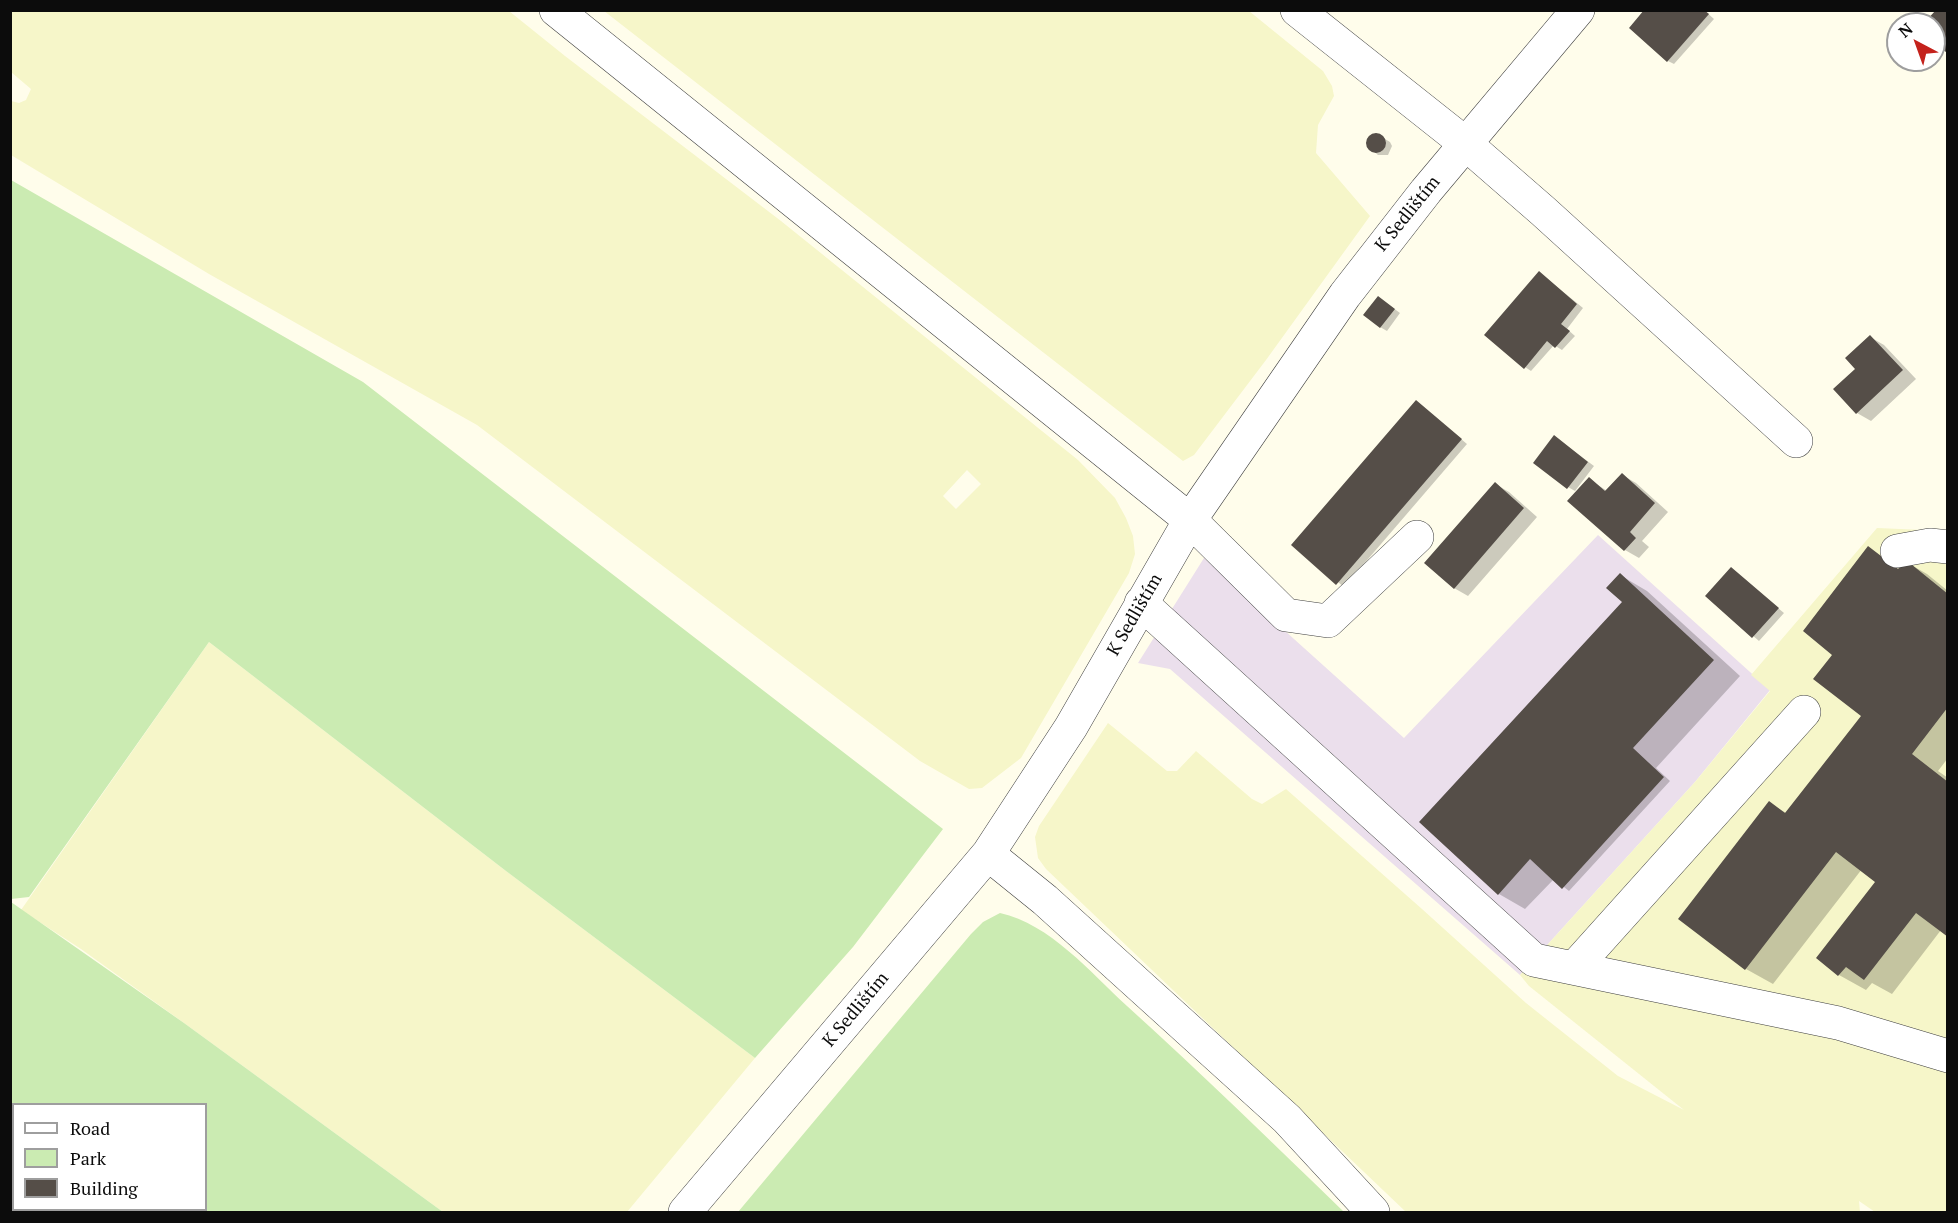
<!DOCTYPE html>
<html>
<head>
<meta charset="utf-8">
<style>
  body { margin:0 }
  #map { position:relative; width:1958px; height:1223px; overflow:hidden; background:#fffdeb; font-family:"PT Serif",serif }
  canvas { display:block }
  .frame { position:absolute; inset:0; border:12px solid #0c0c0c; pointer-events:none }
  .legend { position:absolute; left:12px; top:1103px; width:195px; height:108px; box-sizing:border-box; background:#fff; border:2px solid #9e9e9e; margin:0; padding:8px 10px; list-style:none; font-size:18px; color:#0c0c0c }
  .legend li { display:flex; align-items:center; gap:12px; height:30px }
  .legend b { width:30px; border:2px solid #9e9e9e }
  .north { position:absolute; left:1886px; top:12px; width:60px; height:60px; box-sizing:border-box; background:#fff; border:2px solid #9e9e9e; border-radius:50%; rotate:319deg; font-size:16px; font-weight:700; line-height:24px; text-align:center; color:#0c0c0c }
  .north::after { content:''; display:block; margin:auto; width:21px; height:27px; background:#c4221c; clip-path:polygon(50% 0,100% 100%,50% 72%,0 100%) }
</style>
</head>
<body>
<div id="map">
<canvas width="1958" height="1223"></canvas>
<div class="frame"></div>
<ul class="legend">
<li><b style="height:8px;background:#fff"></b>Road</li>
<li><b style="height:16px;background:#cbebb2"></b>Park</li>
<li><b style="height:16px;background:#554e48"></b>Building</li>
</ul>
<div class="north">N</div>
</div>
<script>
const context = document.querySelector('canvas').getContext('2d');
context.lineJoin = 'round';
function fill(path, color) { context.fillStyle = color; context.fill(path, 'evenodd'); }
function stroke(path, color, width, dash) { context.strokeStyle = color; context.lineWidth = width; context.lineCap = dash ? 'butt' : 'round'; context.setLineDash(dash || []); context.stroke(path); }
function label(font, color, halo, rows, align = 'center') {
  context.font = font + ' "PT Serif",serif'; context.lineWidth = 6; context.setLineDash([]); context.textBaseline = 'middle'; context.strokeStyle = halo; context.fillStyle = color; for (const [text, x, y, turn = 0] of rows) {
    context.save(); context.translate(x, y); context.rotate((+turn || 0) * Math.PI / 180); context.textAlign = isNaN(turn) ? turn : align; if (halo) context.strokeText(text, 0, 0); context.fillText(text, 0, 0); context.restore();
  }
}
fill(new Path2D(`
  M1598 535 1770 690 1695 782 1520 975 1170 669 1138 663 1204 558 1404 738Z`), '#ebdfec');
fill(new Path2D(`
  M10 11H509L565 56 781 221 1078 460 1115 498 1126 518 1133 536 1135 554 1129 573 1021 758 982 788 969 789 920 761 477 425 209 274 11 155V101L19 103 26 100 31 89 11 72ZM967 470 981 484 956 509 943 496Z
  M604 11H1249L1323 71 1332 86 1334 96 1318 125 1316 153 1370 216 1266 360 1194 455 1183 461Z
  M1877 528 1947 531V1212H1875L1859 1201 1860 1212H1406L1046 869 1038 858 1035 837 1039 826 1108 723 1167 771H1177L1196 751 1252 799 1262 804 1286 789 1422 909 1526 1003 1618 1076 1684 1110 1529 986 1520 975 1695 782 1770 691 1751 675Z
  M209 642 506 871 755 1058 627 1212H443L184 1023 81 949 21 910Z`), '#f6f6c9');
fill(new Path2D(`
  M11 180 363 382 943 829 853 947 755 1058 506 871 209 642 29 897 11 899Z
  M11 902 184 1023 443 1212H11ZM14 1104H206V1210H14Z
  M1000 913C1050 924 1090 972 1127 1006 1201 1073 1273 1143 1344 1212H738L971 934 983 922Z`), '#cbebb2');
fill(new Path2D(`
  M1704 10 1714 19 1674 64 1668 61Z
  M1373 135H1378L1390 142 1392 146 1388 155H1378L1368 146 1369 137Z
  M1540 273 1583 308 1567 329 1575 336 1562 350 1554 345 1531 371 1525 367Z
  M1385 302 1400 313 1387 331 1380 327Z
  M1870 337 1884 345 1916 379 1871 421 1857 413V369Z
  M1417 402 1467 444 1344 587 1293 545Z
  M1555 437 1594 466 1575 491 1568 487Z
  M1622 475 1636 483 1668 512 1642 541 1649 547 1639 558 1625 550 1569 501 1589 479 1607 491Z
  M1495 484 1509 492 1537 517 1468 596 1454 588Z
  M1868 548 1900 570 1906 562 1927 574 1948 591V758L1938 771 1948 778V935L1941 930 1892 994 1872 983 1866 990 1839 975 1818 957 1878 881 1862 869 1773 984 1746 969 1769 803 1786 813 1867 721 1834 654Z
  M1731 569 1784 613 1759 641 1707 596Z
  M1620 575 1647 591 1740 676 1656 768 1670 781 1569 891 1554 879 1525 909 1499 894 1624 602Z`), '#0003');
fill(new Path2D(`
  M1644 10H1704L1709 14 1667 62 1629 28Z
  M1936 10H1948V54L1934 41V24H1923Z
  M1366 143a10 10 0 1 1 20 0a10 10 0 1 1-20 0Z
  M1539 271 1577 304 1561 324 1570 331 1555 348 1547 341 1524 369 1484 335Z
  M1378 296 1395 309 1380 328 1363 315Z
  M1870 335 1903 370 1856 414 1833 389 1855 369 1845 358Z
  M1416 400 1462 439 1336 585 1291 545Z
  M1554 435 1588 462 1567 489 1533 463Z
  M1622 473 1655 503 1630 532 1636 538 1624 551 1567 501 1589 477 1605 491Z
  M1495 482 1524 508 1454 589 1424 563Z
  M1868 546 1898 569 1906 560 1948 594V707L1912 754 1948 782V937L1916 913 1864 980 1846 967 1838 976 1816 958 1875 882 1836 852 1745 970 1678 919 1769 801 1785 813 1861 716 1813 679 1832 655 1803 631Z
  M1731 567 1779 608 1752 638 1705 596Z
  M1620 573 1714 660 1633 748 1664 777 1562 889 1530 859 1498 895 1419 822 1622 602 1606 588Z`), '#554e48');
const minor = new Path2D(`
  M556 10 1190 520 1286 615 1328 621 1417 537
  M1297 10 1466 144 1543 211 1796 441
  M1897 551 1930 545 1948 547
  M1141 603 1534 960 1838 1023 1948 1056
  M988 854 1045 900 1287 1119 1373 1212
  M1574 968 1804 712
  M685 1212 988 854 1071 727 1190 520 1345 295 1426 191 1578 10`);
stroke(minor, '#3f3f3f', 34);
stroke(minor, '#fff', 33);
label('18px', '#0c0c0c', '#fff', [
  ["K Sedlištím",1408,214,-51],
  ["K Sedlištím",1135,615,-60],
  ["K Sedlištím",856,1010,-50]
]);
</script>
</body>
</html>
